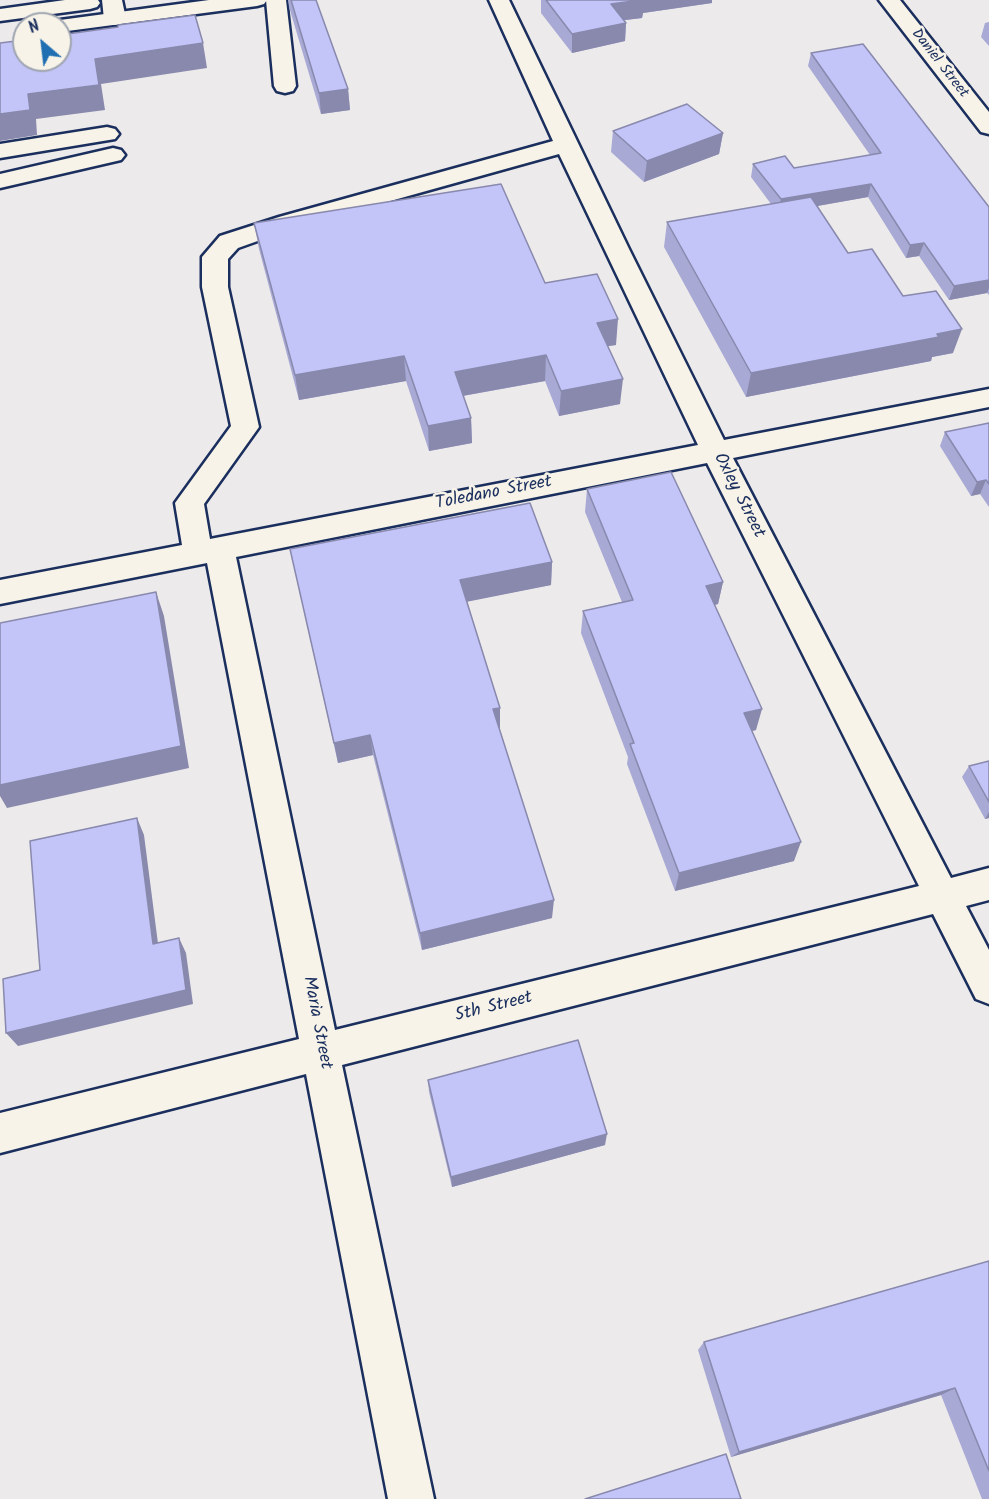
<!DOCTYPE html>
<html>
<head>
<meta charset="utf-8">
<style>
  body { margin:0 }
  #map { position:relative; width:989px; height:1499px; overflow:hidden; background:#edeaeb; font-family:Kalam,sans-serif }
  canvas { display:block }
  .north { position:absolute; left:12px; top:12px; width:60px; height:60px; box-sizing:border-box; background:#f7f3e8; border:2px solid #9fa5b1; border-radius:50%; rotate:332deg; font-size:16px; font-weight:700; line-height:24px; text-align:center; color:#1b2f5e }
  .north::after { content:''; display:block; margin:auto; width:21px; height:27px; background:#1f6fb2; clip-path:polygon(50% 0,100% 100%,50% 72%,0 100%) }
</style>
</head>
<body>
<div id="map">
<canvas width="989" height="1499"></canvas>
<div class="north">N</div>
</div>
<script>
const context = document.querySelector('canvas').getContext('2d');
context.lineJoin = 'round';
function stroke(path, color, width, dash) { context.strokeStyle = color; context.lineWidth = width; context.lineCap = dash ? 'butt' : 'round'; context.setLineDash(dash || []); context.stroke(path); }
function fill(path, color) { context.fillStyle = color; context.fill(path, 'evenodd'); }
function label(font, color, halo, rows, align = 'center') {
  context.font = font + ' Kalam,sans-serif'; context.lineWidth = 5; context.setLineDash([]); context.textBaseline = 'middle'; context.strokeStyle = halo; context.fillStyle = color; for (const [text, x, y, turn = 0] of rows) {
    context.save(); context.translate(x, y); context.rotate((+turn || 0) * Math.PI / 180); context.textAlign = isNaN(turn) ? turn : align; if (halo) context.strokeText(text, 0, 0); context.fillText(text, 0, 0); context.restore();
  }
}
const minor = new Path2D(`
  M102 0H122L126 19 122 23 115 25 108 23 104 19Z
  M266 0H286L296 86 293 91 285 93 277 91 274 86Z
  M489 0H509L629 249 724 440 989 389V407L733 458 951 878 989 868V900L966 906 989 950V1004L976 999 933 914 342 1065 434 1499H388L306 1074 0 1153V1113L299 1039 207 563 0 604V580L182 545 175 503 231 426 202 287V257L220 236 279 217 553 141ZM559 154 698 445 210 539 204 504 259 427 228 287V259L238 248 297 227ZM707 463 919 886 335 1030 236 557Z
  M879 0H900L989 112V134L981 132Z
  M107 127 115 129 119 134 115 139 0 158V144Z
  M113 148 121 150 125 155 121 160 0 188V174Z`);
const highway = new Path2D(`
  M65 0H98L100 3 97 7 90 9 0 21V9Z
  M209 0H267L264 4 257 6 60 32V24H51L60 20Z`);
stroke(minor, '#1b2f5e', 5);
stroke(highway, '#1b2f5e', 5);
fill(minor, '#f7f3e8');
fill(highway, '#f7f3e8');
fill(new Path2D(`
  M288 0H316L348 89 350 110 321 114 289 7Z
  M541 0H712V3L643 13 642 18 624 20 626 23 625 41 572 53 541 13Z
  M989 22V46L981 37 985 23Z
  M811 53 989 207V295L987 293 949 300 919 256 906 258 868 197 817 206 848 253 903 296 953 353 932 357 931 361 746 397 664 247 667 222 771 204 751 177 753 164 794 168 870 155 808 66Z
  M613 131 723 133 719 154 644 182 611 152Z
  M254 223 545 283 616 345 608 346 620 404 559 416 545 381 463 396 471 418 472 443 429 451 406 381 299 400 259 249Z
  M989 423V507L980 494 971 496 940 446 945 432Z
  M587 489 723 582 718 604 715 605 756 730 752 731 794 861 675 891 627 764 628 757 581 633 583 611 622 602 585 512Z
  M290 549 552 562 551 585 467 601 500 708 499 729 552 918 422 950 373 755 338 763Z
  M989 761V818L985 819 962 777 969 766Z
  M428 1080 605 1145 452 1187 429 1092Z
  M989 1261V1499H982L941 1395 731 1457 698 1350 704 1342Z`), '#a8a9d4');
fill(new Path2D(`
  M640 0H712V3L643 13 642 18 610 22 611 4Z
  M626 23 625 41 572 53V34Z
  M203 43 207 68 101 84 105 110 36 119 37 135 0 141V114L28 94 95 59Z
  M348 89 350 110 321 114 319 93Z
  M723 133 719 154 644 182 647 161Z
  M871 184 868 197 778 213 781 199Z
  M924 243 919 256 906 258 910 245Z
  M989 280V288L987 293 949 300 954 286Z
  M618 319 616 345 595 348 597 323Z
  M962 329 953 353 932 357 931 361 746 397 751 373 937 334Z
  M546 355 545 381 456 397 455 372Z
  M404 356 406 381 299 400 295 375Z
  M623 379 620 404 559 416 561 391Z
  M471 418 472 443 429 451 428 426Z
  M986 480 980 494 971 496 977 482Z
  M552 562 551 585 461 603 460 580Z
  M723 582 718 604 701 608 706 586Z
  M156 592 164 616 189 768 7 808 0 796V785Z
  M500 708V729L493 730V709Z
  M762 709 756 730 738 734 744 713Z
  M370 735 373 755 338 763 334 743Z
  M989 812V818L985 819Z
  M137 818 144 835 160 959 153 944Z
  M801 842 794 861 675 891 679 873Z
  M554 900 552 918 422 950 420 933Z
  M179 938 186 953 193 1004 18 1046 6 1033Z
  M607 1134 605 1145 452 1187 451 1177Z
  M955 1388 941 1395 731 1457 739 1452Z`), '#8889ad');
const building = new Path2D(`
  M291 0H316L348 89 319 93Z
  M546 0H641L611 4 626 23 572 34Z
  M195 15 203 43 95 59 99 85 28 94 30 110 0 114V43L24 40V60H60V35L118 27V25Z
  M863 44 989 207V280L954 286 924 243 910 245 871 184 781 199 753 164 785 156 794 168 881 153 811 53Z
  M687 104 723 133 647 161 613 131Z
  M501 184 545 283 597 274 618 319 597 323 623 379 561 391 546 355 455 372 471 418 428 426 404 356 295 375 254 223Z
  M811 197 848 253 872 249 903 296 936 291 962 329 937 334 939 337 751 373 667 222Z
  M989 423V484L986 480 977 482 945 432Z
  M671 472 723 582 706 586 762 709 744 713 801 842 679 873 630 744 634 743 583 611 633 600 587 489Z
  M530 503 552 562 460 580 500 708 493 709 554 900 420 933 370 735 334 743 290 549Z
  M156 592 181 746 0 785V623Z
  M989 761V802L969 766Z
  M137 818 153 944 179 938 186 990 6 1033 3 979 40 970 30 841Z
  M578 1040 607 1134 451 1177 428 1080Z
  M989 1261V1471L955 1388 739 1452 704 1342Z
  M726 1454 741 1499H585Z`);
fill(building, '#c3c4f7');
stroke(building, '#8889ad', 1.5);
label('15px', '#1b2f5e', '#f7f3e8', [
  ["Daniel Street",939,64,52]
]);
label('18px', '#1b2f5e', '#f7f3e8', [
  ["Toledano Street",494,494,-11],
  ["Oxley Street",738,496,63],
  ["5th Street",494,1008,-14],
  ["Maria Street",316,1023,79]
]);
</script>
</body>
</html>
